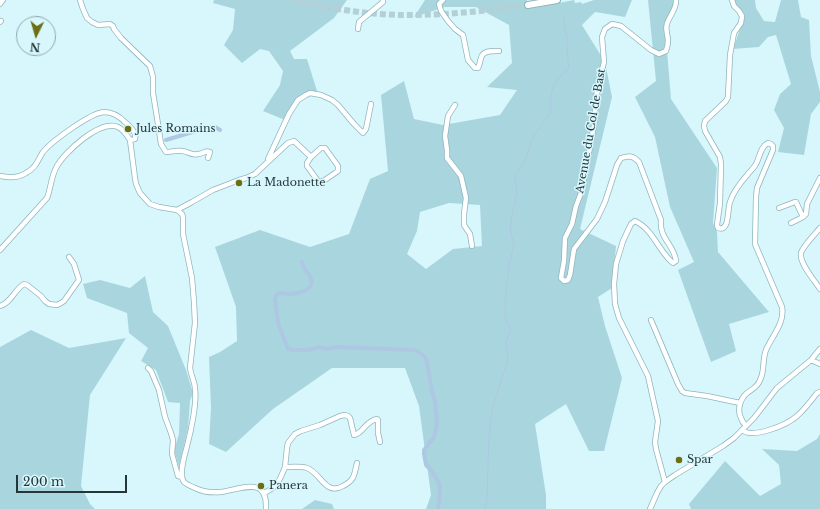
<!DOCTYPE html>
<html>
<head>
<meta charset="utf-8">
<style>
  body { margin:0 }
  #map { position:relative; width:820px; height:509px; overflow:hidden; background:#d7f7fd; font-family:"Libre Baskerville",serif }
  canvas { display:block }
  .north { position:absolute; left:16px; top:16px; width:40px; height:40px; box-sizing:border-box; background:#d7f7fd; border:1px solid #90a9ae; border-radius:50%; rotate:185deg; font-size:11px; font-weight:700; line-height:16px; text-align:center; color:#253538 }
  .north::after { content:''; display:block; margin:auto; width:14px; height:18px; background:#6d6e11; clip-path:polygon(50% 0,100% 100%,50% 72%,0 100%) }
  .scale { position:absolute; left:16px; top:475px; width:111px; height:18px; box-sizing:border-box; border:2px solid #253538; border-top:0; padding-left:5px; font-size:12px; line-height:14px; white-space:nowrap; color:#253538; -webkit-text-stroke:3px #d7f7fd; paint-order:stroke }
</style>
</head>
<body>
<div id="map">
<canvas width="820" height="509"></canvas>
<div class="north">N</div>
<div class="scale">200 m</div>
</div>
<script>
const context = document.querySelector('canvas').getContext('2d');
context.lineJoin = 'round';
function fill(path, color) { context.fillStyle = color; context.fill(path, 'evenodd'); }
function stroke(path, color, width, dash) { context.strokeStyle = color; context.lineWidth = width; context.lineCap = dash ? 'butt' : 'round'; context.setLineDash(dash || []); context.stroke(path); }
function label(font, color, halo, rows, align = 'center') {
  context.font = font + ' "Libre Baskerville",serif'; context.lineWidth = 3; context.setLineDash([]); context.textBaseline = 'middle'; context.strokeStyle = halo; context.fillStyle = color; for (const [text, x, y, turn = 0] of rows) {
    context.save(); context.translate(x, y); context.rotate((+turn || 0) * Math.PI / 180); context.textAlign = isNaN(turn) ? turn : align; if (halo) context.strokeText(text, 0, 0); context.fillText(text, 0, 0); context.restore();
  }
}
fill(new Path2D(`
  M214 0H347L334 18 290 51 294 59H307L317 91 295 100 285 120 263 111 280 85 283 71 269 51 260 49 242 63 224 45 233 30 235 9 213 3Z
  M425 0H527L528 9 574 0 575 3 581 2 582 4 594 0H632L625 17 595 12 582 25 605 62 612 97 580 229 616 246 612 288 598 297 605 326 622 378 604 451H589L566 404 535 424 546 495V509H426L431 495 419 406 405 368H332L273 409 226 452 209 444 211 408 209 357 220 352 237 341 236 307 215 247 260 230 310 247 349 234 370 179 388 171 381 95 404 81 414 119 443 125 500 115 517 90 487 87 512 63 509 25 476 7H445L414 17ZM449 203 480 205 482 246 453 249 426 269 407 254 417 231 420 212Z
  M648 0H674V6L665 27 671 99 717 168 713 223 717 232 718 252 769 312 729 324 736 351 711 362 678 270 694 262 670 207 655 137 635 97 656 81Z
  M735 0H755L756 8 764 21 775 22 781 0H798L801 17 809 20 811 56 820 92V102L811 114 804 155 778 152 784 128 774 110 780 94 791 84 776 35 768 37 759 47 733 49 740 29 744 22 742 12 735 3Z
  M145 276 153 312 168 326 186 370 193 393 190 401 188 428 179 467 174 450 179 434 180 403 168 402 156 370 141 361 148 348 129 333 127 313 87 298 83 284 100 280 130 288Z
  M31 330 69 348 126 338 90 395 81 486 90 504 95 509H0V347Z
  M820 434V509H691L689 504 725 461 760 496 781 484 779 465 762 449 797 451 817 439Z
  M315 500 332 504 334 509H302Z`), '#a9d6de');
stroke(new Path2D(`
  M485 509 487 497 489 435 492 410 508 359 506 342 511 330 505 317V301L509 265 514 245 510 229 512 216 517 193 515 176 524 163 534 136 541 125 551 112C550 89 552 83 569 68L567 51V37L564 26V17`), '#aec8e4', 1);
stroke(new Path2D(`
  M166 140 209 127H215L220 130
  M302 262C303 265 304 268 306 271 309 274 308 272 310 276 316 289 302 293 291 294 287 294 283 293 279 293L276 296 275 299 278 323 288 349 294 350H309L319 347 327 349 336 347 413 350 417 351 425 357 427 362 433 396 435 401 437 423 434 437 424 450V454L426 465 432 471 439 483 440 495 438 509`), '#aec8e4', 4);
stroke(new Path2D(`
  M291 0C328 8 368 15 406 15 447 15 488 11 528 5`), '#b3d0d6', 6, [6, 3]);
const minor = new Path2D(`
  M80 0 83 9 87 18 92 22 98 25 110 24 113 26 114 29 121 38 150 66 153 77V93L158 124 161 144 166 152C171 152 177 150 182 151 188 151 191 156 198 154 203 154 205 150 210 152L208 158
  M443 0 439 4 441 11 448 21 455 29 463 35 468 60 475 68H478C480 64 480 61 481 58 483 50 493 51 499 51
  M732 0 734 6 739 11 742 16 741 23 734 33 730 55 728 97 726 101 705 121 704 126 705 131 720 157 721 164 720 203 717 225 718 228C730 232 727 210 730 202 733 192 741 182 748 174 751 170 754 168 756 164 760 157 760 147 768 143L771 144 773 146V150L757 188 756 197 755 244 782 307C785 323 772 336 766 350 762 360 765 371 760 380 758 387 752 389 747 393 740 399 737 410 741 418 742 421 744 424 746 426
  M0 4 3 0
  M0 22 1 21
  M358 29 359 22 383 2V0
  M455 105 448 116 445 136 447 150V158L461 176 466 198 464 214V225L470 234 472 246
  M130 140 135 178 136 184 140 193 150 204 159 207 177 210 182 214 183 217V234L192 278 194 302 195 323 190 368C191 376 195 382 195 389 197 403 191 431 187 446 185 455 178 474 184 482 187 485 191 486 195 488 203 492 212 493 221 492 231 491 251 483 260 489 266 494 266 502 266 509
  M268 159 289 114 298 100 306 95 310 93 321 95 332 100 338 105 354 124 363 133 366 129 371 104
  M0 176C9 178 18 178 26 173 37 167 37 161 43 152 51 142 90 113 104 112 112 112 119 116 125 122 130 126 137 132 135 139L130 140
  M779 208 795 202H796L803 217
  M177 210 192 202 213 190 239 180 246 178 255 174 288 143 294 141 311 157 307 163V166L318 181 322 182 338 171V166L325 148H321L311 157
  M791 223 803 217 806 214 807 204 820 178
  M820 228C815 234 803 246 801 253 799 263 815 281 820 289
  M0 250 47 198C51 188 51 176 57 166 65 152 100 119 118 127 124 130 127 135 130 140
  M0 306C11 303 14 290 24 284L27 285 41 296 45 301 49 304 57 305 61 303 64 301 79 280 74 264 69 257
  M651 320 678 384 682 391 685 393 707 396 740 403
  M811 360 820 364
  M148 368 151 371 159 390 165 417 171 433 173 440 172 454 178 476 182 477
  M742 430C753 439 787 425 797 416 804 410 811 401 817 393L820 392
  M285 467 287 448 288 443 295 434 301 431 320 425 340 416 345 415 348 416 350 418 354 435C364 433 365 421 377 419L378 420V433L380 442
  M665 482 656 449 655 442 658 421 648 376 619 318 615 304 614 284 616 264 623 241 631 224 635 221C653 229 659 252 673 263L676 261C674 244 659 239 661 220L639 162C632 155 630 156 621 158L617 165 605 202 597 219 574 249 570 275 568 280 564 281 561 278 564 261 565 238 572 224 576 206 581 193 590 147 594 125 597 89 604 62 602 37 605 29 612 24 621 26 651 50 659 54 666 51C667 48 668 44 668 41 668 35 665 30 667 24 669 16 677 9 676 0
  M264 493C278 486 279 482 285 467 291 467 301 466 307 468 321 473 325 496 343 486 355 480 354 475 357 463
  M650 509 657 493 661 486 665 482 675 475 723 446 734 438 754 418 777 388 811 360 820 349`);
const highway = new Path2D(`
  M528 5 557 0`);
stroke(minor, '#8fb5bd', 6);
stroke(highway, '#8fb5bd', 8);
stroke(minor, '#fff', 4.5);
stroke(highway, '#fff', 6);
for (const [x, y, r, color] of [
  [128,129,4,"#6d6e11"],
  [239,183,4,"#6d6e11"],
  [679,460,4,"#6d6e11"],
  [261,486,4,"#6d6e11"]
]) { const dot = new Path2D(); dot.arc(x, y, r, 0, 2 * Math.PI); context.fillStyle = color; context.fill(dot); stroke(dot, '#d7f7fd', 1.5); }
label('11px', '#253538', '#d7f7fd', [
  ["Jules Romains",136,129],
  ["La Madonette",247,183],
  ["Spar",687,460],
  ["Panera",269,486]
], 'left');
label('11px', '#253538', '#d7f7fd', [
  ["Avenue du Col de Bast",591,131,-80]
]);
</script>
</body>
</html>
